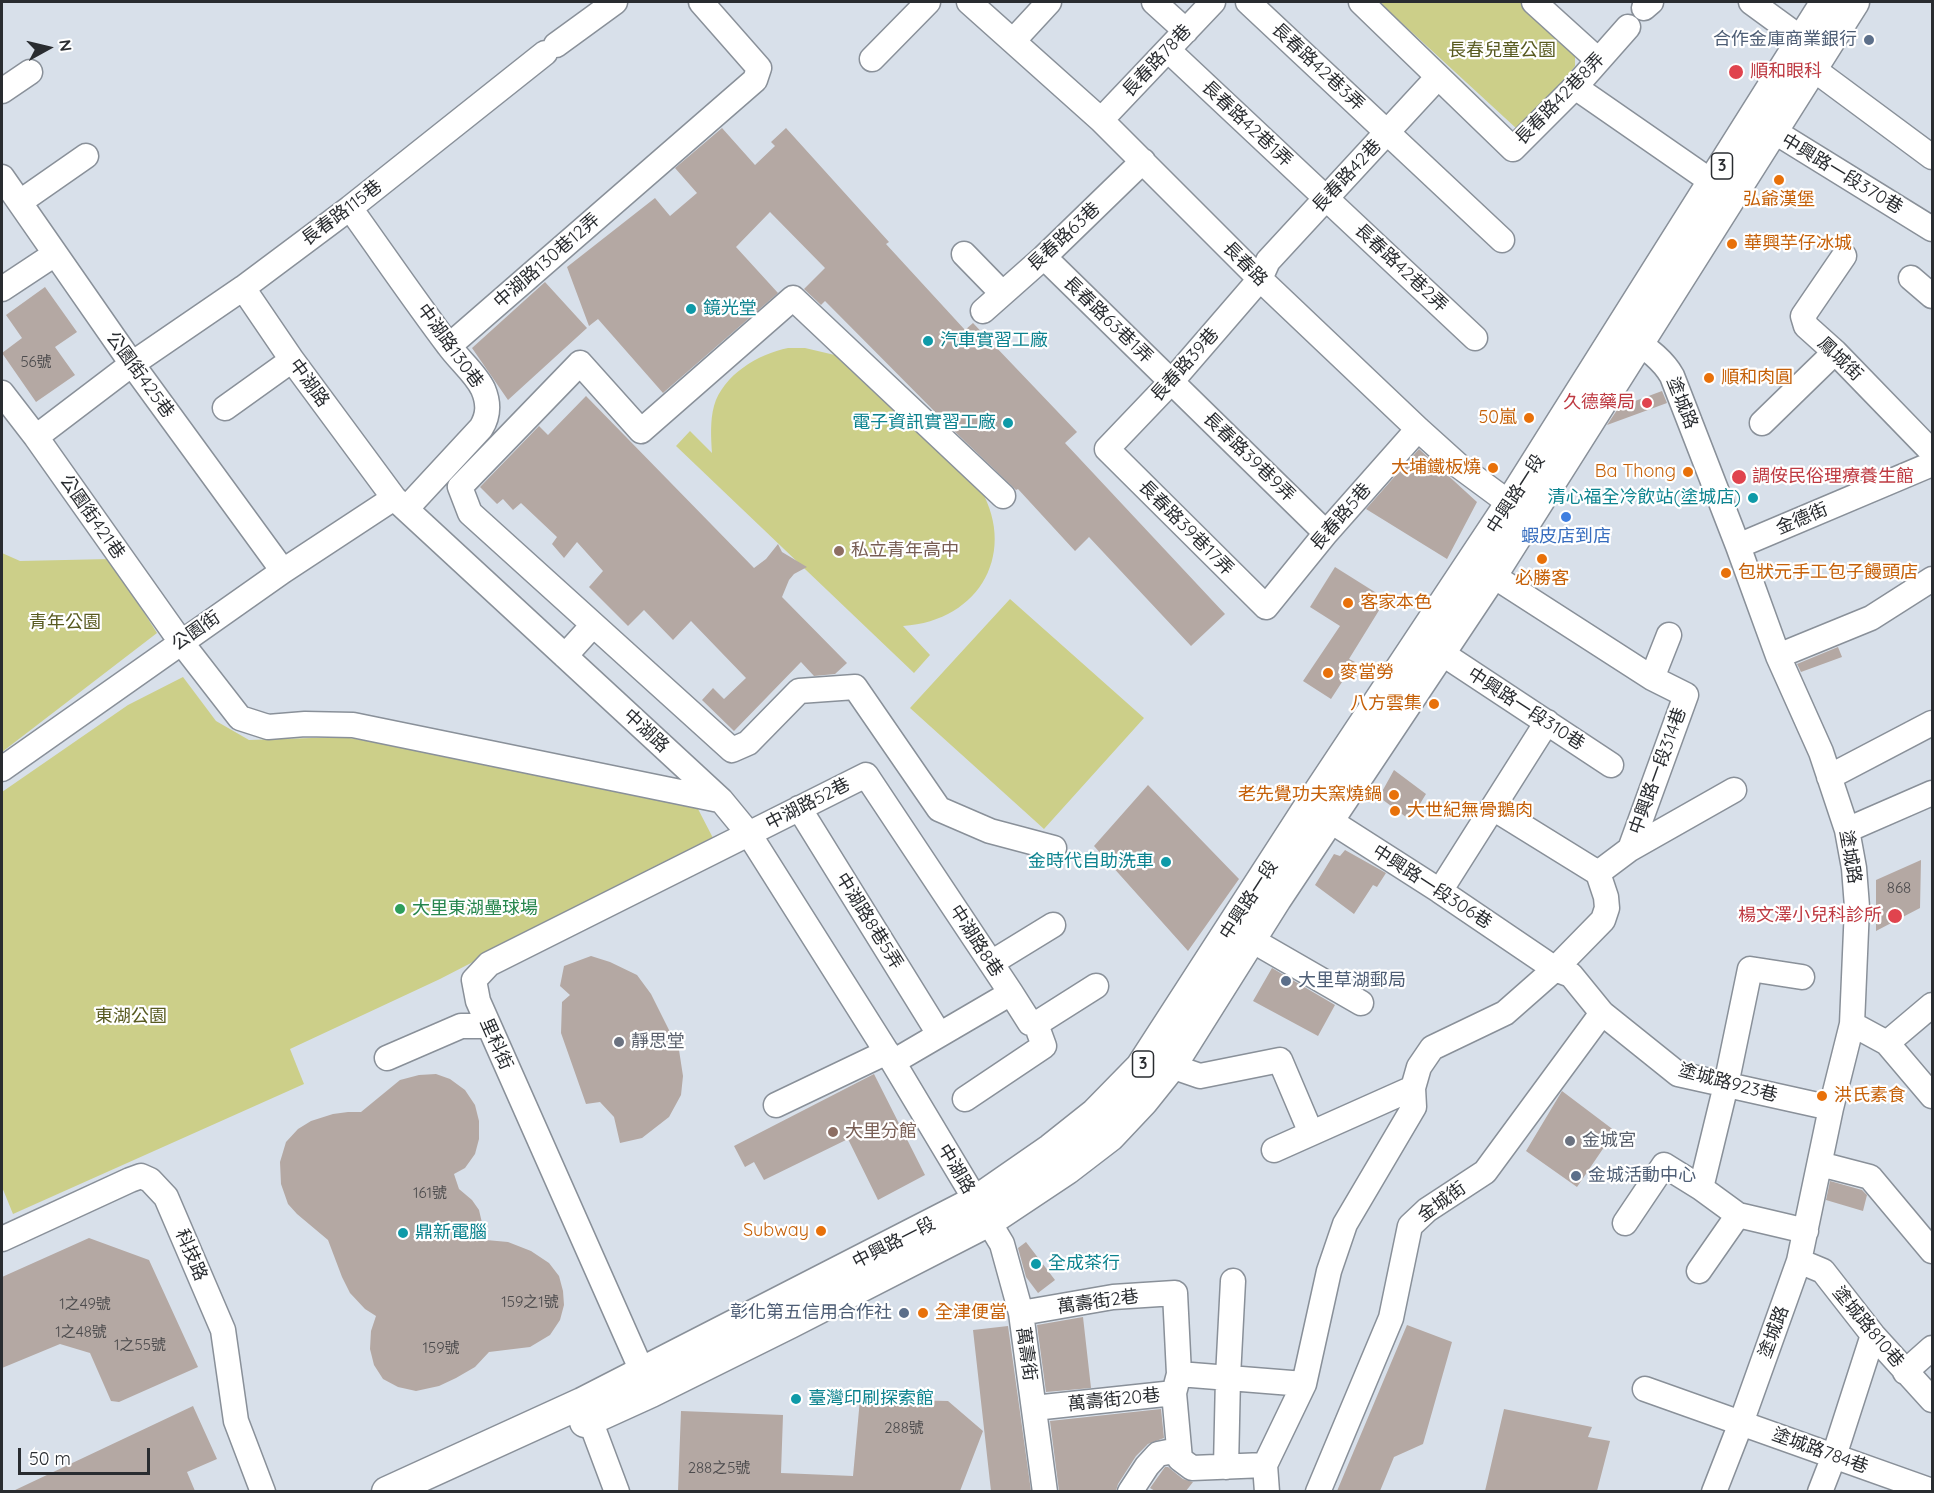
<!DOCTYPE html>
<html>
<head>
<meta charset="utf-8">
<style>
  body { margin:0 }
  #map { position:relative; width:1934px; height:1493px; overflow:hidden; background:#d8e0ea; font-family:Quicksand,sans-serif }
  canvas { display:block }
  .frame { position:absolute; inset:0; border:3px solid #292c30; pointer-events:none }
  .north { position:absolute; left:18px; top:18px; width:60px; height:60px; -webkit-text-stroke:4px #fff; paint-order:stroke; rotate:82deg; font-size:16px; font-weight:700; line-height:24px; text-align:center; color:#292c30 }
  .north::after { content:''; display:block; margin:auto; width:21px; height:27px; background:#292c30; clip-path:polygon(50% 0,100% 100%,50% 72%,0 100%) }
  .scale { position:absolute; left:18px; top:1448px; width:132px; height:27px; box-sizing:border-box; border:3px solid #292c30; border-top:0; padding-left:8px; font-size:18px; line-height:21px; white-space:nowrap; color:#292c30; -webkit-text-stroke:4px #fff; paint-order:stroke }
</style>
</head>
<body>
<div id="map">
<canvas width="1934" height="1493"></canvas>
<div class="frame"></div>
<div class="north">N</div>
<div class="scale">50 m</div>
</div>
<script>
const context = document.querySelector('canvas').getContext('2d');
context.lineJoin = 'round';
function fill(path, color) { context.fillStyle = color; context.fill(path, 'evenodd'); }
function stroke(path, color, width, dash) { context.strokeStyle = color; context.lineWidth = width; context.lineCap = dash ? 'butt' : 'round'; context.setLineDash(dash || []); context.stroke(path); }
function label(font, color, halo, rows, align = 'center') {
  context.font = font + ' Quicksand,"Noto Sans TC",sans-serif'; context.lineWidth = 4.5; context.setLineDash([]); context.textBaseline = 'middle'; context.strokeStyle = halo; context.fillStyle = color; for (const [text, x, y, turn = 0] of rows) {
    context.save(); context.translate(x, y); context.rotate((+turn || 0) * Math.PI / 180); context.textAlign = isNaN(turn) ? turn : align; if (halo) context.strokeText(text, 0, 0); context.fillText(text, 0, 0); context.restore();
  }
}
fill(new Path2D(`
  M1379 2H1522L1575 51V66L1559 87 1517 129Z
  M788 348H805L839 356 977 483C1020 550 981 621 903 626L930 655 914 673 676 446 690 431 712 453C711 438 710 420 714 406 723 375 758 354 788 348Z
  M2 553 20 561 110 559 157 633 2 752Z
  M1010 599 1144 718 1044 829 910 708Z
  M183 677 216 721 249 740 343 737 617 782 698 809 713 838 440 979 290 1049 304 1084 13 1214 2 1187V792L128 705Z`), '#cccf89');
fill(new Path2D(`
  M722 128 755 165 775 146 771 142 786 128 889 242 886 244 965 330 973 323 1077 432 1065 443 1225 614 1191 646 1089 537 1075 551 1018 489 1016 490 951 428 825 301 821 305 804 289 825 268 770 212 736 247 778 293 663 393 598 319 589 326 567 267 655 198 670 216 697 193 675 168Z
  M545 282 587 328 508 400 472 348Z
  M45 287 77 332 55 347 75 375 36 402 2 353 22 338 6 315Z
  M1662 391 1667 403 1607 425 1619 407Z
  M586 396 754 568 766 559 778 544 782 552 807 567 794 574 789 580 782 597 847 663 835 674 814 676 801 662 734 731 702 700 713 688 724 699 746 678 691 621 673 640 644 610 628 626 589 587 603 571 577 542 564 558 552 544 557 537 521 503 513 510 503 499 497 504 480 487 539 426 548 435Z
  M1419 449 1477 502 1447 559 1366 509Z
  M1335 567 1386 599 1349 659 1355 662 1331 699 1303 681 1340 626 1310 607Z
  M1838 647 1842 657 1801 672 1797 664Z
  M1394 770 1426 794 1410 820 1379 797Z
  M1148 785 1239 879 1188 951 1094 846Z
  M1345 850 1386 873 1377 887 1373 885 1354 914 1315 885 1334 854 1340 856Z
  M1921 860 1920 908 1876 931V880Z
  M591 956 610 962 637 975 651 994 679 1050 683 1076 681 1095 669 1117 642 1138 620 1143 614 1117 600 1102 586 1104 561 1033 562 1002 570 995 560 986 564 966Z
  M1272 968 1335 1005 1318 1036 1253 1001Z
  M436 1074 450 1079 465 1090 475 1105 479 1121V1139L475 1154 465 1168 454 1174 459 1189 472 1200 479 1210 486 1240 508 1242 531 1251 549 1263 559 1276 563 1291 564 1305 560 1320 550 1335 530 1347 489 1352 475 1367 456 1378 439 1386 416 1391 398 1387 383 1379 374 1365 370 1349 371 1331 376 1316 365 1309 350 1293 342 1277 328 1240 297 1214 288 1204 281 1184 280 1162 286 1142 298 1129 311 1121 333 1114 348 1112H361L400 1080 419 1075Z
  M874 1074 925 1175 878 1200 848 1139 764 1180 754 1162 745 1167 734 1146Z
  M1562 1091 1615 1131 1577 1187 1526 1151Z
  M1830 1181 1862 1190 1867 1195 1863 1211 1826 1200Z
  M89 1238 149 1260 198 1367 119 1402 111 1401 90 1353 60 1344 2 1368V1277Z
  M1026 1242 1055 1280 1038 1293 1026 1277 1018 1248Z
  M1083 1317 1091 1388 1046 1392 1037 1325Z
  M1407 1325 1452 1342 1423 1444 1394 1457 1380 1491H1337Z
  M1008 1326 1031 1491H991L973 1330Z
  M860 1399 948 1401 983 1431 960 1491H678L681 1411 783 1415 781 1473 853 1476Z
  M193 1406 217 1459 187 1472 195 1491H13Z
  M1161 1409 1164 1438 1148 1444 1136 1456 1118 1484 1116 1491H1059L1050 1421Z
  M1504 1409 1592 1427 1588 1437 1610 1441 1597 1491H1485Z
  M1165 1467H1168L1183 1479 1193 1482 1186 1491H1155L1150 1488Z`), '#b4a8a3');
const minor = new Path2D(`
  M969 2 1101 120 1260 279 1418 429 1459 466 1524 514
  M1154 2 1186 31
  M1248 2 1502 240
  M1361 2 1513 149 1575 87 1628 27
  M1534 2 1598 60
  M1751 2 1803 40
  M1644 8 1651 2
  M1013 41 1049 2
  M556 45 615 2
  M1168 50 1475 338
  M872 59 928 2
  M1812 68 1932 157
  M1575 87 1712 182
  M2 91 30 72
  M1101 120 1213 2
  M1759 122 1932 229
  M2 177 132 364 283 571
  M20 202 86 156
  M350 208C383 254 415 301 449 346 459 360 476 374 483 389 489 403 489 415 481 428L406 509
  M964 254 1002 293
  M1844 256 1803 316 1806 326 1835 352 1932 452
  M1044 257 1326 533
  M1911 278 1932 296
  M243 288 292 360 394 498 721 800 749 834 893 1062 1002 1244 1021 1313 1045 1492
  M2 289 55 254
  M983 311 1044 257 1143 161
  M1626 335C1643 345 1662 358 1672 376L1738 546 1778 656 1821 752 1847 830 1854 868 1857 907 1852 1024 1831 1108 1799 1261 1741 1423 1714 1492
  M449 346 755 80 759 68 701 2
  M2 393 36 437 181 642 240 718 268 727 305 724 353 725 719 800
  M225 408 292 360
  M1762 423 1835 352
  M1418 429 1326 533 1266 607 1107 449 1171 382 1260 279 1268 261 1438 77
  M36 437 132 364 243 288 350 208 545 53
  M1003 496 793 298 641 431 580 363 460 487 470 513 732 750 748 743 799 691 855 687 939 809 990 831 1054 848
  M1738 546 1932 464
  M1492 575 1652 678 1686 695 1630 849
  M1440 652 1611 765
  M565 656 593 625
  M1778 656 1871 618 1932 579
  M1652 678 1669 635
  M2 769 283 571 394 498
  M1829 777 1932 723
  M799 808 939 1034
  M1493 808 1598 873
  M1315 811 1440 891 1555 969 1571 975 1602 1013 1678 1074 1831 1108
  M1847 830 1932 793
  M1598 873 1630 849 1734 790
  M1440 891 1547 722
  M1237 929 1250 939 1361 1003
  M991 963 1053 925
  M1011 993 1030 1023 1036 1024 1096 986
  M1852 1024 1887 1043 1932 1096
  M1887 1043 1932 1005
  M387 1058 461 1026H488
  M1171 1066 1200 1076 1280 1060 1311 1133
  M965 1099 1044 1046 1036 1024
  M776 1105 887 1052
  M1274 1150 1413 1088
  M1820 1164 1870 1177 1932 1251
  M1701 1188 1726 1085 1750 969 1802 977
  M1625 1223 1664 1165 1701 1188 1738 1215 1806 1231
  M2 1239 130 1180 141 1176 150 1180 166 1197 223 1330 236 1421 263 1492
  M1799 1261 1823 1271 1873 1335 1932 1400
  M1699 1271 1738 1215
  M1021 1313 1113 1297 1175 1293 1179 1374 1174 1393 1034 1408
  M1905 1372 1932 1348
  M1179 1374 1304 1384
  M649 1387 478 1001 474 980 489 964 866 775 1011 993 893 1062
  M1645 1389 1932 1491
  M1174 1393 1180 1459 1192 1468 1265 1465 1304 1384 1329 1271 1345 1224 1414 1107 1413 1088 1419 1067 1432 1048 1505 1013 1555 969 1603 920 1607 908 1606 897 1598 873
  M583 1405 590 1420 617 1492
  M1265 1465 1267 1492
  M1226 1467 1228 1377 1233 1281
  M1130 1492 1147 1466 1158 1454 1178 1450
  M1318 1492 1391 1318 1410 1226 1427 1210 1485 1172 1602 1013
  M1820 1492 1834 1456 1873 1335`);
const major = new Path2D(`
  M585 1422 651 1392 790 1323 989 1221 1067 1169 1110 1136 1143 1101 1171 1066 1276 899 1492 575 1854 2
  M387 1492 582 1403 976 1201 1051 1149 1095 1114 1141 1067 1309 807 1510 504 1826 2`);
stroke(minor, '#899099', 27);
stroke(major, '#899099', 33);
stroke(minor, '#fff', 24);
stroke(major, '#fff', 30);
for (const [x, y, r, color] of [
  [1869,40,6,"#5c6f8a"],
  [1736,72,8,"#e0444e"],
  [1779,180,6,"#e8710a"],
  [1732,244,6,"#e8710a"],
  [691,309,6,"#0f9aa8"],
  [928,341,6,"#0f9aa8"],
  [1709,378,6,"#e8710a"],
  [1647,403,6,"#e0444e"],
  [1529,418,6,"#e8710a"],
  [1008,423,6,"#0f9aa8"],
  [1493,468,6,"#e8710a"],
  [1688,472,6,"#e8710a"],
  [1739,477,8,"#e0444e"],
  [1753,498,6,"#0f9aa8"],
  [1566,517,6,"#3f7fe0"],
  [839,551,6,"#8d6e63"],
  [1542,559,6,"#e8710a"],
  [1726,573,6,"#e8710a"],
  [1348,603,6,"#e8710a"],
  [1328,673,6,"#e8710a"],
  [1434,704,6,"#e8710a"],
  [1394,795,6,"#e8710a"],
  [1395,811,6,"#e8710a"],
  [1166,862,6,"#0f9aa8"],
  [400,909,6,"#2e9e5b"],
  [1895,916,8,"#e0444e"],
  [1286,981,6,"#5c6f8a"],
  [619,1042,6,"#6b7280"],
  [1822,1096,6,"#e8710a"],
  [833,1132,6,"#8d6e63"],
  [1570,1141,6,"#6b7280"],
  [1576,1176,6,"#5c6f8a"],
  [821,1231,6,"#e8710a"],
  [403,1233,6,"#0f9aa8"],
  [1036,1264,6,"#0f9aa8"],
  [904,1313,6,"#5c6f8a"],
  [923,1313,6,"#e8710a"],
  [796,1399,6,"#0f9aa8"]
]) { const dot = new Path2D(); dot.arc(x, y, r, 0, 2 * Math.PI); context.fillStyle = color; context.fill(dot); stroke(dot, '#fff', 2); }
label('15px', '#4c4b4d', null, [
  ["56號",36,362],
  ["868",1899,888],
  ["161號",430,1193],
  ["159之1號",530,1302],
  ["1之49號",85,1304],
  ["1之48號",81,1332],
  ["1之55號",140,1345],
  ["159號",441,1348],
  ["288號",904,1428],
  ["288之5號",719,1468]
]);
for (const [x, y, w] of [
  [1722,166,21],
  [1143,1064,21]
]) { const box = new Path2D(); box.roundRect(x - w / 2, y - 13, w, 26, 4.5); context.fillStyle = '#fff'; context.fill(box); stroke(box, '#292c30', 1.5); }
label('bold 16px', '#292c30', null, [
  ["3",1722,166],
  ["3",1143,1064]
]);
label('18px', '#4e5e75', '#fff', [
  ["合作金庫商業銀行",1857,40],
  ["大里草湖郵局",1298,981,"left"],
  ["金城活動中心",1588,1176,"left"],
  ["彰化第五信用合作社",892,1313]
], 'right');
label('18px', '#585a20', '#fff', [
  ["長春兒童公園",1502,51],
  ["青年公園",65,623],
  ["東湖公園",131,1017]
]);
label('18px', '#292c30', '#fff', [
  ["長春路78巷",1157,61,-47],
  ["長春路42巷3弄",1318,67,43],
  ["長春路42巷8弄",1560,99,-46],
  ["長春路42巷1弄",1247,124,43],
  ["中興路一段370巷",1842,174,31],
  ["長春路42巷",1347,176,-47],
  ["長春路115巷",342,213,-37],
  ["長春路63巷",1064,237,-43],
  ["中湖路130巷12弄",547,261,-41],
  ["長春路",1245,264,45],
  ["長春路42巷2弄",1401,268,43],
  ["長春路63巷1弄",1108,320,44],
  ["中湖路130巷",450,346,54],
  ["鳳城街",1840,359,44],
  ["長春路39巷",1185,365,-48],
  ["公園街425巷",140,375,54],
  ["中湖路",309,383,54],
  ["塗城路",1682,403,68],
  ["長春路39巷9弄",1249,457,44],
  ["中興路一段",1516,494,-57],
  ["公園街421巷",92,517,55],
  ["長春路5巷",1341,517,-49],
  ["金德街",1802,519,-23],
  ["長春路39巷17弄",1186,528,45],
  ["公園街",196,631,-35],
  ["中興路一段310巷",1526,709,33],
  ["中湖路",646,731,43],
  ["中興路一段314巷",1658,771,-70],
  ["中湖路52巷",808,804,-27],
  ["塗城路",1850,857,80],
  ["中興路一段306巷",1432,887,33],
  ["中興路一段",1249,900,-57],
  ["中湖路8巷5弄",869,921,58],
  ["中湖路8巷",976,941,57],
  ["里科街",496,1044,66],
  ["塗城路923巷",1728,1083,15],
  ["中湖路",956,1169,59],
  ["金城街",1442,1202,-36],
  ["中興路一段",894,1243,-27],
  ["科技路",191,1255,67],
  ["萬壽街2巷",1098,1302,-8],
  ["塗城路810巷",1868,1327,50],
  ["塗城路",1774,1332,-70],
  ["萬壽街",1026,1354,82],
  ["萬壽街20巷",1114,1400,-6],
  ["塗城路784巷",1820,1451,20]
]);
label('18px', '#be3a42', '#fff', [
  ["順和眼科",1750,72],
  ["久德藥局",1635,403,"right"],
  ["調侒民俗理療養生館",1752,477],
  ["楊文澤小兒科診所",1882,916,"right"]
], 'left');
label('18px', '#c56008', '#fff', [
  ["弘爺漢堡",1779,200,"center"],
  ["華興芋仔冰城",1744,244],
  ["順和肉圓",1721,378],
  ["50嵐",1517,418,"right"],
  ["大埔鐵板燒",1481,468,"right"],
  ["Ba Thong",1676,472,"right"],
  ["包狀元手工包子饅頭店",1738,573],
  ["必勝客",1542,579,"center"],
  ["客家本色",1360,603],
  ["麥當勞",1340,673],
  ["八方雲集",1422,704,"right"],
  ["老先覺功夫窯燒鍋",1382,795,"right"],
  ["大世紀無骨鵝肉",1407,811],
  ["洪氏素食",1834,1096],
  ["Subway",809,1231,"right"],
  ["全津便當",935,1313]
], 'left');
label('18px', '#0d838f', '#fff', [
  ["鏡光堂",703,309],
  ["汽車實習工廠",940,341],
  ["電子資訊實習工廠",996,423,"right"],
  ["清心福全冷飲站(塗城店)",1741,498,"right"],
  ["金時代自助洗車",1154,862,"right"],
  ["鼎新電腦",415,1233],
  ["全成茶行",1048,1264],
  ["臺灣印刷探索館",808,1399]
], 'left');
label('18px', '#366cbe', '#fff', [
  ["蝦皮店到店",1566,537]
]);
label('18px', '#785e54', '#fff', [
  ["私立青年高中",851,551],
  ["大里分館",845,1132]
], 'left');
label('18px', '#27864d', '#fff', [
  ["大里東湖壘球場",412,909]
], 'left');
label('18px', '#5b616d', '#fff', [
  ["靜思堂",631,1042],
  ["金城宮",1582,1141]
], 'left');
</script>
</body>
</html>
